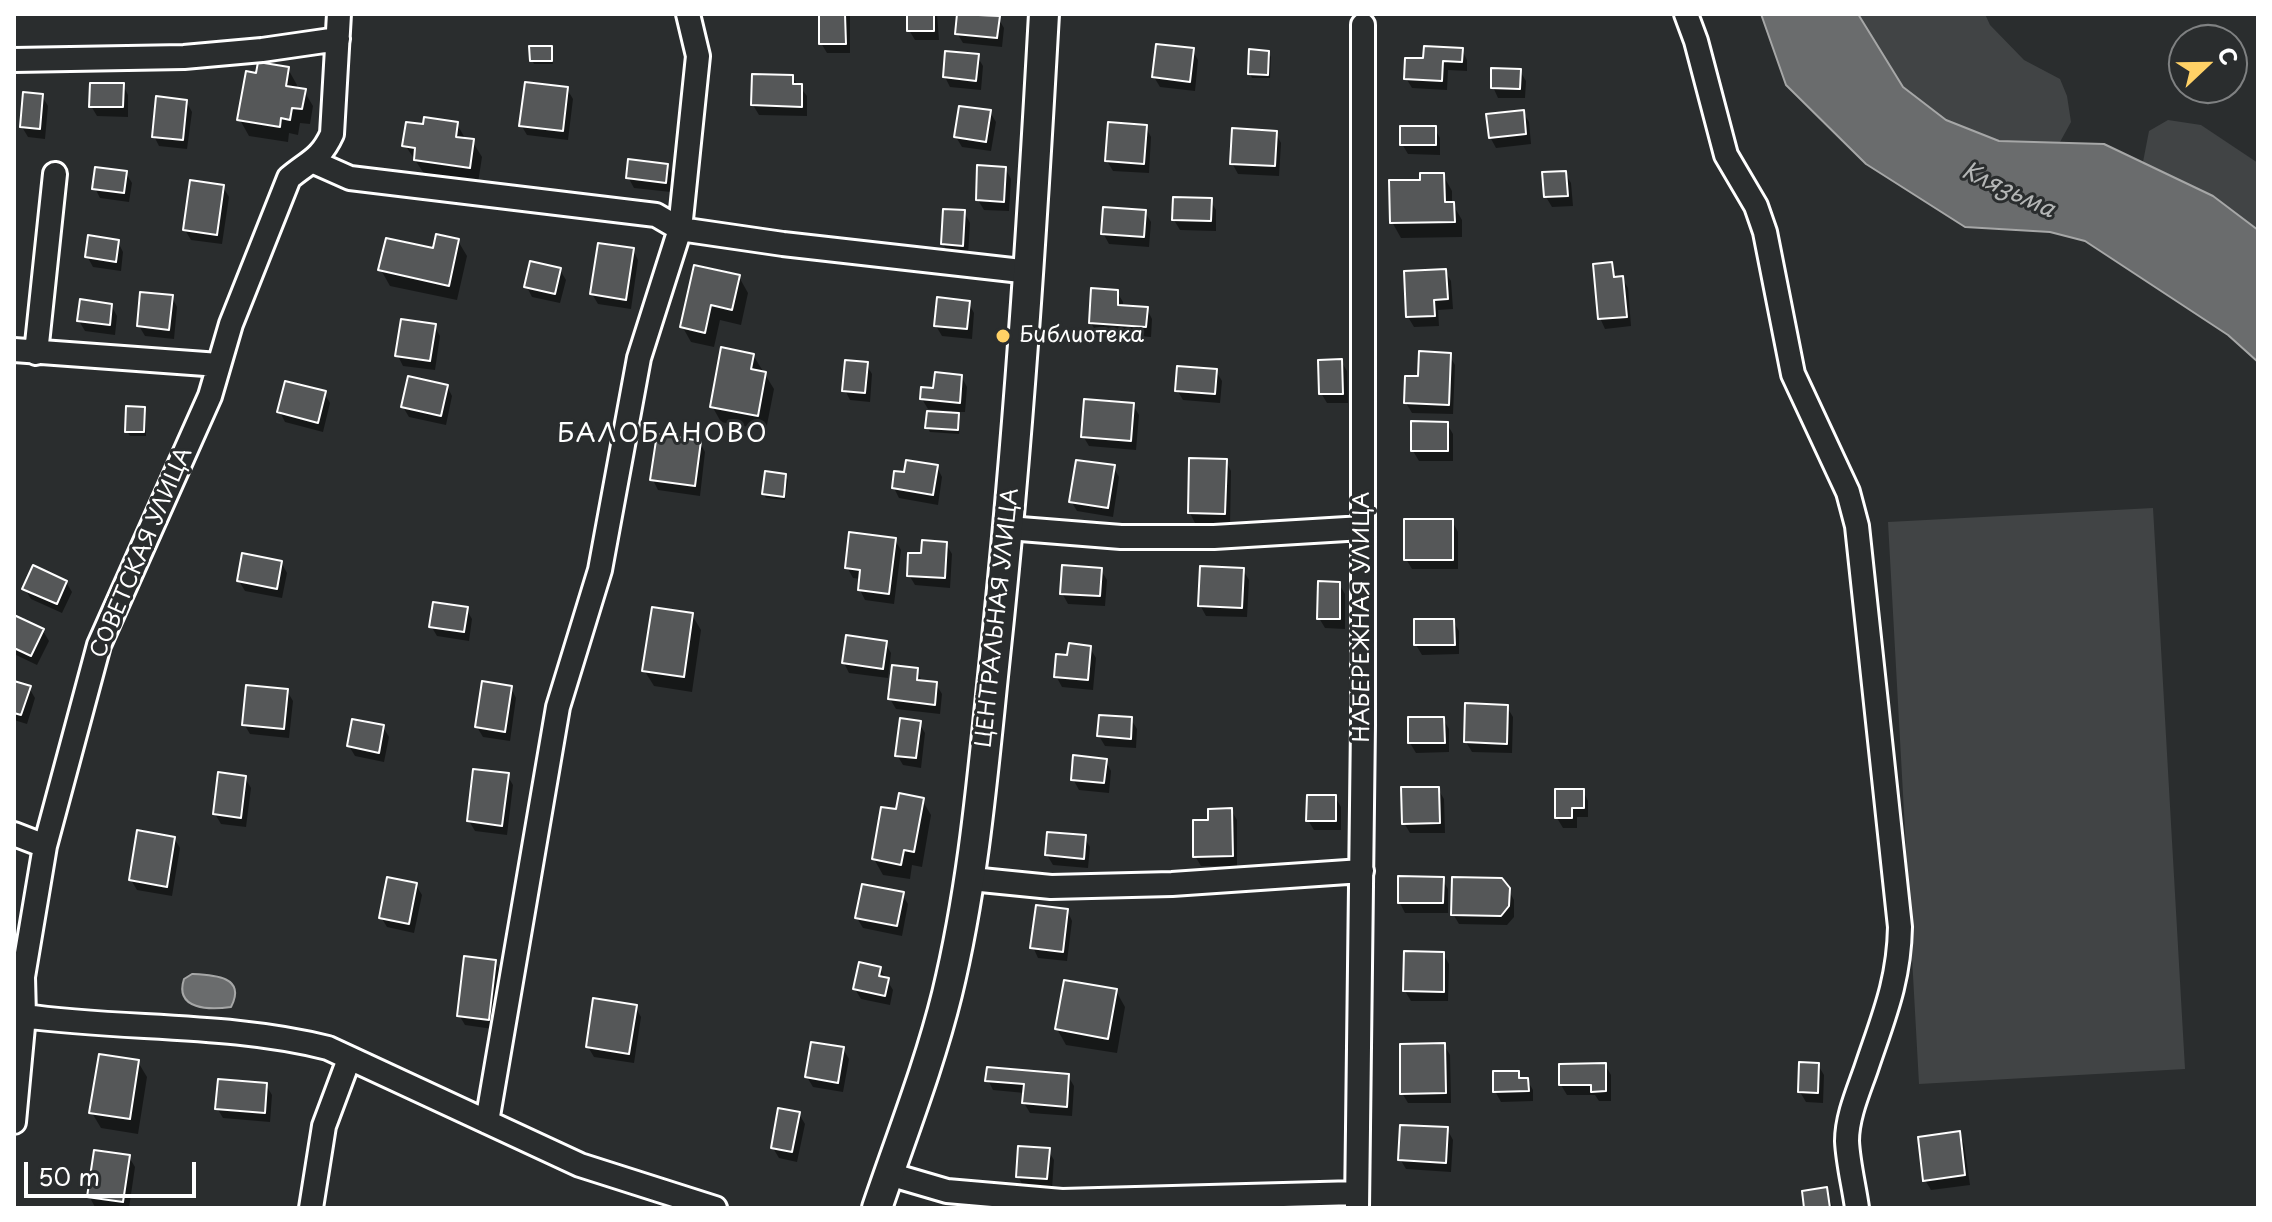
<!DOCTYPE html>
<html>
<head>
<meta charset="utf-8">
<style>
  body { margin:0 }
  #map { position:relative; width:2272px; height:1222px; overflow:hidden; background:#2a2d2e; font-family:"Playpen Sans",sans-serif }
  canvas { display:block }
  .frame { position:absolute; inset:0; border:16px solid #fff; pointer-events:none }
  .north { position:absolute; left:2168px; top:24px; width:80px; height:80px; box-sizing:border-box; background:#2a2d2e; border:2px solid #7f8182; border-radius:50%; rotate:68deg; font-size:22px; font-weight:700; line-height:32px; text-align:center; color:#fff }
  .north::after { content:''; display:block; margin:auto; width:28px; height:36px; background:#ffd166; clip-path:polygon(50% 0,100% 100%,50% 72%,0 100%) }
  .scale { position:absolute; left:24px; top:1162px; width:172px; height:36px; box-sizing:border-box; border:4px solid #fff; border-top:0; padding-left:10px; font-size:24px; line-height:28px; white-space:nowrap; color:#fff; -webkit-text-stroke:6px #2a2d2e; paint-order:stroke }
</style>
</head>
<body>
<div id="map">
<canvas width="2272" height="1222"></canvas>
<div class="frame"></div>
<div class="north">С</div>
<div class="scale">50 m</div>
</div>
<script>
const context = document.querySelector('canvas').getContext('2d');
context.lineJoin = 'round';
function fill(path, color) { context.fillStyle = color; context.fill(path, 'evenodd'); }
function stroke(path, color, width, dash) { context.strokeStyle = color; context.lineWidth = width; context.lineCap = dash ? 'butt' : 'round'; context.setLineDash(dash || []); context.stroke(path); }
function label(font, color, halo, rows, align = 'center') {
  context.font = font + ' "Playpen Sans",sans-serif'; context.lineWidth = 6; context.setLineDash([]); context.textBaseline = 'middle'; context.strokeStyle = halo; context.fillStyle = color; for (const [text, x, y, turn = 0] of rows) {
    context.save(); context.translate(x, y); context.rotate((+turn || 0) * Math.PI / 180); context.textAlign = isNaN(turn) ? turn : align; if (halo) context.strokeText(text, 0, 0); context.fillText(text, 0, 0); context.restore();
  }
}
fill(new Path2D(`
  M1858 14H1985L1990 25 2024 60 2060 79 2067 96 2071 122 2060 142 1999 141 1946 120 1903 87Z
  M2168 120 2201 125 2258 163V230L2213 196 2143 162 2149 131Z
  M2153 508 2185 1069 1919 1084 1888 522Z`), '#414445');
const water = new Path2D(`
  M1761 14H1858L1903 87 1946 120 1999 141 2104 144 2213 196 2258 230V362L2228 335 2085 241 2050 232 1965 227 1866 164 1786 85Z
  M192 974C213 975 247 976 231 1007 210 1010 174 1010 184 979Z`);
fill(water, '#6a6c6d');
stroke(water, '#a6a7a7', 2);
fill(new Path2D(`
  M821 14H850V53H827L821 43Z
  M909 14H937L939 40H915L909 30Z
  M959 14 998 18 1004 28 1002 47 963 43 957 33Z
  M550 48 553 64H534L532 60Z
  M1192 50 1198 60 1195 91 1160 87 1154 77Z
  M1462 50 1467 60V71L1448 70 1447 90 1412 88 1406 78 1425 61Z
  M1268 52 1271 57 1270 78H1252L1250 73Z
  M977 56 983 66 981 90 950 87 945 77Z
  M288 69 297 85 296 89 304 91 313 106 310 124 300 123 298 135 289 133 288 142 249 136 240 120 258 76Z
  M1520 71 1526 81 1525 98H1498L1493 87Z
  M792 77 807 96V116L759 115 753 105Z
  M123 85 128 95V117L97 116 91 106Z
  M567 89 573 99 568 140 527 135 521 125Z
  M42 96 48 106 45 139 28 137 22 127Z
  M186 101 192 112 187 149 159 146 154 136Z
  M990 112 996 122 991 151 962 147 956 137Z
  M1523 112 1529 122 1531 144 1496 148 1490 137Z
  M457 124 466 140 472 141 482 157 478 183 425 175 405 145 425 126Z
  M1145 126 1151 137 1149 173 1113 171 1107 161Z
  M1434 128 1440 138V155L1408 154 1402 144Z
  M1275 132 1281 143 1279 176 1238 174 1232 163Z
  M667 166 673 176 671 192 634 188 628 177Z
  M1005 168 1011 179 1009 211 984 210 978 200Z
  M126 173 132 183 129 202 100 198 95 188Z
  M1565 173 1571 183 1573 206 1552 207 1546 197Z
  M1443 175 1452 191V203L1462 220V237L1401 238 1392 222 1422 182Z
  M223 187 229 197 222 244 191 240 185 230Z
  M1210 200 1216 210V231L1180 230 1174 220Z
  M964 212 970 223 968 255 949 254 943 244Z
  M1145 212 1151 222 1149 247 1109 244 1103 233Z
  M458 241 467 256 457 300 390 286 381 270Z
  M118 242 123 252 121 271 93 267 87 256Z
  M633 250 638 260 631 309 598 304 592 294Z
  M1611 264 1617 279 1622 278 1628 288 1631 326 1605 329 1600 318Z
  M560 270 566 280 560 303 532 297 527 287Z
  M1445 271 1451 281 1453 309 1438 310 1439 326 1414 327 1408 317Z
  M739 277 748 293 741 325 720 320 714 347 691 342 682 326Z
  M14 291 16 295 15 314H14Z
  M1117 292 1123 302V307L1147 309 1152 319 1151 337 1097 333 1091 323Z
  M172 297 177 307 174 339 145 336 139 326Z
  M968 302 974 313 972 339 942 336 936 326Z
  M111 305 117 316 115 335 85 331 79 321Z
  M434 326 440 336 435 370 403 366 398 356Z
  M753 355 774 389 766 430 721 422 712 406Z
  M1449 355 1455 365 1453 414 1412 413 1406 403Z
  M1341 361 1347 371 1348 403H1327L1321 393Z
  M866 364 872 374 870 402 850 400 845 390Z
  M1216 371 1222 381 1220 403 1183 400 1177 390Z
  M961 376 967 387 965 412H955L960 420 959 434 930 432 927 427 951 415 952 411 928 409 922 399Z
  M447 386 452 396 446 425 409 417 403 407Z
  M324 393 330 403 323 432 285 422 280 412Z
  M1133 405 1139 415 1136 450 1089 446 1083 436Z
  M144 409 146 413V436H130L127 431Z
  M1447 424 1453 434V461H1419L1413 451Z
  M700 442 705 452 700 496 658 490 653 480Z
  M1226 461 1231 471 1230 524 1195 523 1190 513Z
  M937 467 942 477 938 505 899 498 894 488 906 475Z
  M1113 467 1119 477 1113 517 1077 511 1071 501Z
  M785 476 788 480 785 500 766 498 764 494Z
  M1452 521 1458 532V569H1412L1406 559Z
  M895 540 901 550 894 604 865 600 860 590 861 579 853 578 847 567Z
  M946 544 952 554 950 588 915 585 909 575 922 556Z
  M281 562 287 573 282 598 245 591 239 581Z
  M1101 570 1107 580 1105 606 1068 604 1062 593Z
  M1243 570 1249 580 1247 617 1206 616 1200 605Z
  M66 582 72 592 62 613 31 599 25 589Z
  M1339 584 1345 594V629L1325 628 1319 618Z
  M466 609 472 619 469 641 437 636 431 626Z
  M692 615 701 630 692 692 654 686 644 670Z
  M14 617 43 631 49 641 37 665 14 654Z
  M1453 621 1459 631V654L1422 655 1416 645Z
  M885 643 891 653 888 678 849 673 844 663Z
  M1090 648 1096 658 1093 690 1062 687 1056 676 1069 657Z
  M917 670 922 682 936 684 942 694 940 714 896 709 890 699Z
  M14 683 29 688 35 698 27 724 14 720Z
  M511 688 516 698 510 741 483 737 477 727Z
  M287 691 293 701 289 738 250 734 244 724Z
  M1507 707 1513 717 1512 753 1472 752 1466 742Z
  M1131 719 1137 729 1136 748 1105 746 1099 736Z
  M1443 719 1449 729V752L1416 753 1410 743Z
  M919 723 925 733 921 768 903 765 897 755Z
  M383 727 389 737 384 762 355 756 349 746Z
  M1106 761 1111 771 1109 793 1079 790 1073 779Z
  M507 775 513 785 507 835 475 831 469 821Z
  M245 778 251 788 246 827 221 824 215 814Z
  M1438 789 1444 799 1445 833H1410L1404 823Z
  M1583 791 1588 801V817H1577V828H1563L1557 818Z
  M1335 797 1341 807V830H1314L1308 820Z
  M922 800 931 815 922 867 912 865 910 879 883 875 874 859 898 812Z
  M1231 810 1237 820V866H1201L1195 856Z
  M1084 837 1090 847 1088 868 1053 865 1047 855Z
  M174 838 180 848 172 896 137 890 131 880Z
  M1442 879 1448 889V913H1405L1400 903Z
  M416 885 422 895 414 933 387 927 381 917Z
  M1508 889 1514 900V917L1507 925 1459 924 1453 914Z
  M902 894 908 904 902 936 863 928 857 918Z
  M1067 910 1072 921 1067 961 1038 958 1033 947Z
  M1443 954 1449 964 1448 1001H1411L1405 991Z
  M495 962 501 972 493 1029 465 1025 459 1015Z
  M880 969 893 990 890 1005 861 999 855 989Z
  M1116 991 1125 1007 1117 1053 1066 1045 1057 1029Z
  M635 1007 641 1017 634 1063 594 1057 588 1047Z
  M1444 1045 1450 1055 1451 1103H1408L1402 1093Z
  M843 1049 849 1059 843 1092 813 1087 807 1077Z
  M138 1062 147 1077 138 1134 101 1128 92 1113Z
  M1605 1065 1611 1075V1101H1599L1595 1095H1567L1561 1085Z
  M1818 1065 1824 1075 1823 1103 1806 1102 1800 1092Z
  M1518 1073 1522 1080H1527L1533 1090V1101L1501 1102 1495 1091Z
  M1068 1076 1074 1086 1072 1116 1030 1113 1024 1103 1025 1093 993 1090 988 1080Z
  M266 1085 272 1095 270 1122 223 1118 217 1108Z
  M799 1114 805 1124 797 1162 779 1158 773 1148Z
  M1447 1129 1453 1140 1451 1172 1406 1169 1400 1159Z
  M1959 1134 1964 1144 1970 1185 1931 1190 1925 1180Z
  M1048 1150 1054 1160 1052 1189 1023 1186 1018 1176Z
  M129 1157 135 1167 129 1208 95 1207 89 1196Z
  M1826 1190 1833 1208H1806Z`), '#0007');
const building = new Path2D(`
  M819 14H845L846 44H819Z
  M907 14H934V31H907Z
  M957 14 1000 16 997 38 955 34Z
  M1156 44 1194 48 1190 82 1152 77Z
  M529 46H552V61H530Z
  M1424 46 1463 48 1462 62 1443 61 1442 81 1404 79 1405 58H1423Z
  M1249 49 1269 51 1268 75 1248 74Z
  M945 51 979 54 976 81 943 77Z
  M258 62 289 67 286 86 306 89 302 109 292 108 290 120 281 118 280 127 237 120 246 71 256 73Z
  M1491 68 1521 69 1520 89 1491 88Z
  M752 74 793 75V84H802V107L751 105Z
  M525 82 568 87 563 131 519 126Z
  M90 83H124L123 107H89Z
  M23 92 43 94 40 129 20 127Z
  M156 96 187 100 183 140 152 137Z
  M959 106 991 110 986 142 954 137Z
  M1524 110 1526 134 1489 138 1486 114Z
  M424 117 458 122 456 137 474 139 470 168 414 160 415 148 402 146 406 122 423 124Z
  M1108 122 1147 125 1144 164 1105 161Z
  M1400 126H1436V145H1400Z
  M1232 128 1277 131 1275 166 1230 164Z
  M628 159 668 164 666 183 626 178Z
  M977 165 1006 167 1004 202 976 200Z
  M95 167 127 171 124 193 92 189Z
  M1566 171 1568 196 1544 197 1542 172Z
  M1420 173H1444L1445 202H1454L1455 222 1390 223 1389 180H1420Z
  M190 180 224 185 217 235 183 230Z
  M1173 197 1212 198 1211 221 1172 220Z
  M1103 207 1146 210 1144 237 1101 234Z
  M943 209 965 210 963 246 941 244Z
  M436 234 459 239 449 286 378 270 386 238 433 248Z
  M88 235 119 240 116 262 85 257Z
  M598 243 634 248 626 300 590 294Z
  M530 261 561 268 555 294 524 287Z
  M1612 262 1614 277 1623 276 1627 317 1598 319 1593 264Z
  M694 265 740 275 732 310 711 305 705 333 680 327Z
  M1446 269 1448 299 1434 300 1435 316 1406 317 1404 271Z
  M1091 288 1118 290V305L1148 307 1146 327 1089 323Z
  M140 292 173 295 169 330 137 326Z
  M937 297 970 301 967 329 934 326Z
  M80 299 112 304 110 325 77 321Z
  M401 319 436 324 430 361 395 356Z
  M721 347 754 354 751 369 766 372 758 416 710 407Z
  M1419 351 1451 353 1449 405 1404 403 1405 376H1418Z
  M1342 359 1343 394H1319L1318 360Z
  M845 360 868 362 865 393 842 391Z
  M1177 366 1217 369 1215 394 1175 391Z
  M935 372 962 375 960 403 920 399 921 387 933 388Z
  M408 376 448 385 441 416 401 407Z
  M285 381 326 391 318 423 277 412Z
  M1084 399 1134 403 1131 441 1081 437Z
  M126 406 145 407 144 432H125Z
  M927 411 959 413 958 430 925 428Z
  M1411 421 1448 422V451H1411Z
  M657 434 701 441 695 486 650 480Z
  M1189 458 1227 459 1225 514 1188 513Z
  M906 460 938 465 933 495 892 488 894 471 904 472Z
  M1076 460 1115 465 1108 508 1069 502Z
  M765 471 786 474 784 497 762 494Z
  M1404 519H1453V560H1404Z
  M849 532 896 538 889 594 858 590 860 570 845 568Z
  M922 540 947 542 945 578 907 576 908 553H921Z
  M242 553 282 561 277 589 237 581Z
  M33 565 67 581 57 604 22 589Z
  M1062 565 1102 568 1100 596 1060 594Z
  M1200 566 1244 568 1242 608 1198 606Z
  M1318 581 1340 582V619H1317Z
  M433 602 468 607 464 632 429 627Z
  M652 607 693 613 684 677 642 671Z
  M14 615 44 629 31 656 14 648Z
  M1414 619H1454L1455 645H1414Z
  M846 635 887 641 883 669 842 663Z
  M1069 643 1091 646 1088 680 1054 677 1056 654 1067 655Z
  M892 665 918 668 917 680 937 682 935 705 888 699Z
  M14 681 31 686 21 715 14 713Z
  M482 681 512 686 505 732 475 727Z
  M246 685 288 689 284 729 242 725Z
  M1465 703 1508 705 1507 744 1464 742Z
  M1099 715 1132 717 1131 739 1097 736Z
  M1408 717H1444L1445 743H1408Z
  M900 718 921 721 916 758 895 756Z
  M352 719 384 725 379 753 347 746Z
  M1073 755 1107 759 1104 783 1071 780Z
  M473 769 509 773 502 826 467 821Z
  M218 772 246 776 241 818 213 814Z
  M1401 787H1439L1440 823 1402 824Z
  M1555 789H1584V808H1572V818H1555Z
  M899 793 924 798 914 852 904 850 901 865 872 859 881 807 896 809Z
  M1307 795H1336V821H1306Z
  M1232 808 1233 856 1193 857V820H1208V809Z
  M137 830 175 837 167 887 129 880Z
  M1047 832 1086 835 1084 859 1045 855Z
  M1398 876 1444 877 1443 903H1398Z
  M387 877 417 883 409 924 379 918Z
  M1452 877 1502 878 1510 888 1509 906 1501 916 1451 915Z
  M862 884 904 892 897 926 855 918Z
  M1036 905 1068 909 1063 952 1030 948Z
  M1404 951 1444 952V992L1403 991Z
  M464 956 496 960 489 1020 457 1016Z
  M859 962 881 967 879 976 889 978 885 996 853 989Z
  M1064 980 1117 989 1108 1039 1055 1029Z
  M593 998 637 1005 629 1054 586 1047Z
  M811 1042 844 1047 838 1083 805 1077Z
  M1445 1043 1446 1093 1400 1094V1044Z
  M99 1054 139 1060 130 1119 89 1113Z
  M1799 1062 1819 1063 1818 1093 1798 1092Z
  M1606 1063V1091L1591 1092V1085H1559V1064Z
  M987 1067 1069 1074 1067 1107 1022 1103 1024 1084 985 1081Z
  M1493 1071H1519V1078H1528L1529 1091 1493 1092Z
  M218 1079 267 1083 265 1113 215 1109Z
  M778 1108 800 1112 792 1152 771 1148Z
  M1400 1125 1448 1127 1446 1163 1398 1160Z
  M1960 1131 1965 1175 1923 1181 1918 1137Z
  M1018 1146 1050 1148 1047 1179 1016 1177Z
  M94 1150 130 1155 123 1202 87 1197Z
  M1827 1187 1830 1208H1804L1802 1191Z`);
fill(building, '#555758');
stroke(building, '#fff', 2);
const minor = new Path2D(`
  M1686 14 1696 41 1726 155 1756 206 1765 232 1793 374 1848 492 1857 526 1900 927C1899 982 1883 1018 1866 1069 1858 1092 1847 1117 1847 1141 1848 1163 1854 1186 1857 1208
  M14 60 184 57 262 50 338 39
  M314 162 350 178 656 215 680 229 783 244 1030 272
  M14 350 219 365
  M36 353 55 174
  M1008 528 1121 537H1214L1363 528
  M14 834 45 846
  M971 879 1051 887 1172 884 1362 871
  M24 1016C124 1030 229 1023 328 1048L580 1165 715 1208
  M14 1122 24 1016 23 977 45 846 99 645 210 396 231 324 289 178C309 161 320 160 332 134L339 14
  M487 1122 558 707 600 570 639 358 680 229 698 56 688 14
  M889 1174 947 1191 1062 1201 1357 1193
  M311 1208 324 1126 349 1059
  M1357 1208 1363 725V25`);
const major = new Path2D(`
  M877 1208C901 1137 929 1067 947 994 974 883 983 770 995 657 1018 443 1032 229 1044 14`);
stroke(minor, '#fff', 28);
stroke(major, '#fff', 34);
stroke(minor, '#2a2d2e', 22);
stroke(major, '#2a2d2e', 28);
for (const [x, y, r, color] of [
  [1003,336,8,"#ffd166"]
]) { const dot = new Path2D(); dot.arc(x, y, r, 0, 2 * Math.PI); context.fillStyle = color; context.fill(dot); stroke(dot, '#2a2d2e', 3); }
label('22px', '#fff', '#2a2d2e', [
  ["Библиотека",1019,336]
], 'left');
label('22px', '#fff', '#2a2d2e', [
  ["СОВЕТСКАЯ УЛИЦА",142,553,-67],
  ["НАБЕРЕЖНАЯ УЛИЦА",1363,617,-90],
  ["ЦЕНТРАЛЬНАЯ УЛИЦА",998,618,-84]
]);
label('italic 24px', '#b4b6b6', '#2a2d2e', [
  ["Клязьма",2008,191,25]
]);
context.letterSpacing = '2px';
label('26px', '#fff', '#2a2d2e', [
  ["БАЛОБАНОВО",663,435]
]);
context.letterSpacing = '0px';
</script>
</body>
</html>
